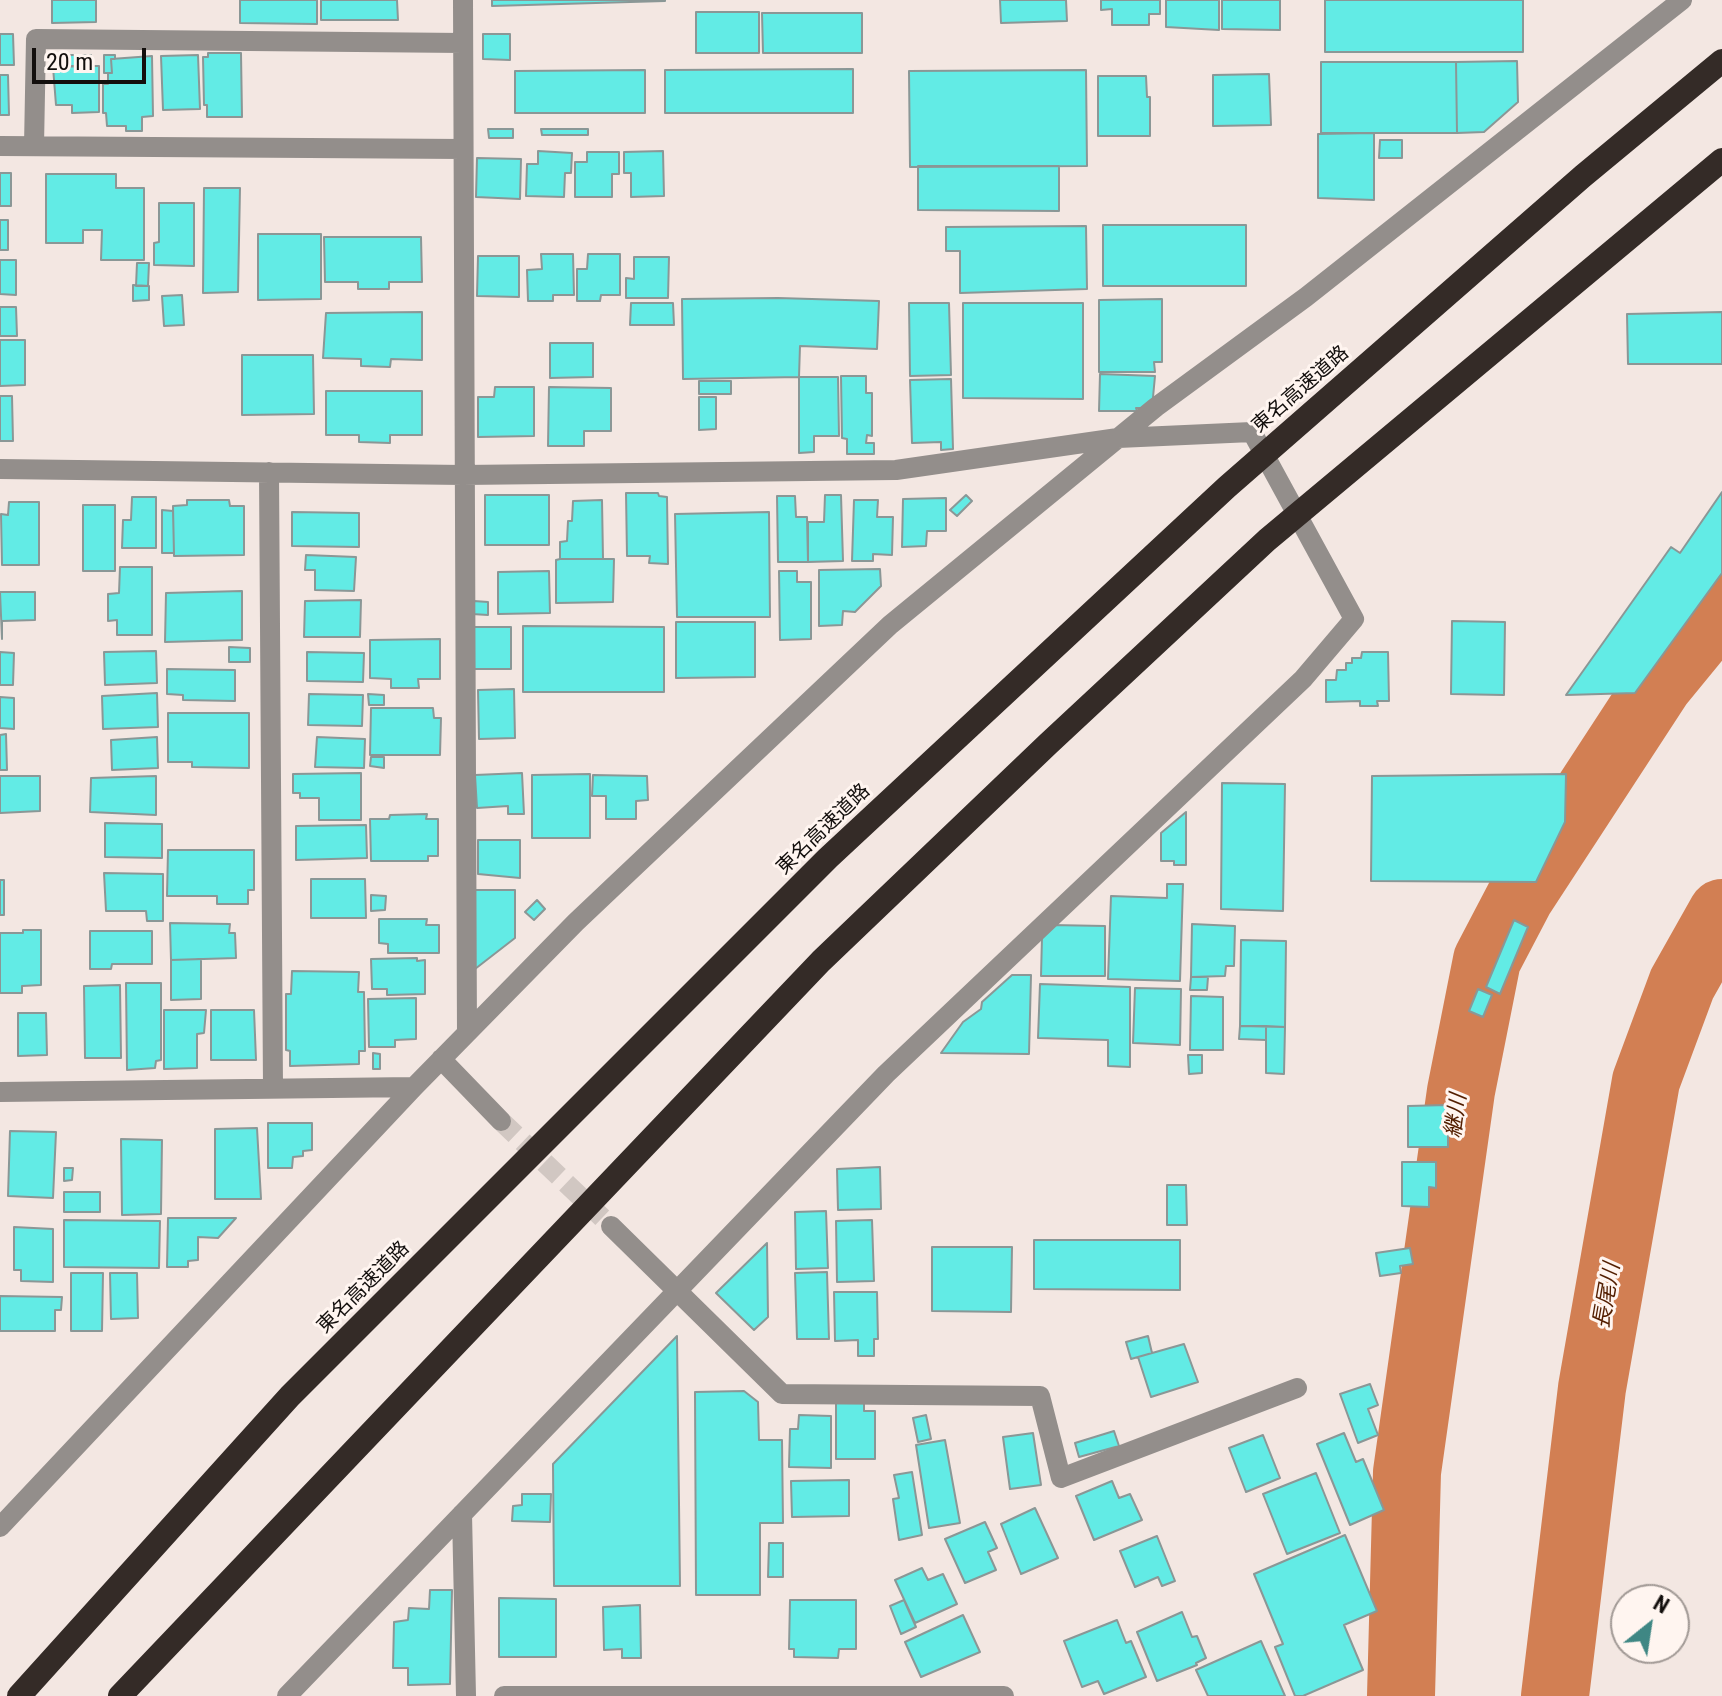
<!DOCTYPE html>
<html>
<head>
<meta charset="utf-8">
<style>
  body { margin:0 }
  #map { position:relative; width:1722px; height:1696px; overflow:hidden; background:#f3e7e2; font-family:"Roboto Condensed",sans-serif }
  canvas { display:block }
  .north { position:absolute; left:1610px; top:1584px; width:80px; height:80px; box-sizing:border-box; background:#fff5f0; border:2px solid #a19995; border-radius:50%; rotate:30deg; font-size:22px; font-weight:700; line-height:32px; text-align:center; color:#130f0d }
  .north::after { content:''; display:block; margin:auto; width:28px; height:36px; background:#3f8784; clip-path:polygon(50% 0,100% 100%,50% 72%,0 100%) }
  .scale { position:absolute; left:32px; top:48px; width:114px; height:36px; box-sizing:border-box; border:4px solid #130f0d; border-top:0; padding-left:10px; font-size:24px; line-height:28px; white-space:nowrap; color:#130f0d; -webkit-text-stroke:6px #fff5f0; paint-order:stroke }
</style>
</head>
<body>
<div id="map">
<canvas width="1722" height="1696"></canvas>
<div class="north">N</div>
<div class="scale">20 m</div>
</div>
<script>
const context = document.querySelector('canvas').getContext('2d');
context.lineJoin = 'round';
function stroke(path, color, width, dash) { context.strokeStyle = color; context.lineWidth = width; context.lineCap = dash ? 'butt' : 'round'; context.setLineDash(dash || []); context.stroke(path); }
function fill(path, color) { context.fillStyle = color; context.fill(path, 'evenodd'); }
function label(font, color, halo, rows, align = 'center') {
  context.font = font + ' "Roboto Condensed","Noto Sans JP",sans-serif'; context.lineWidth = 6; context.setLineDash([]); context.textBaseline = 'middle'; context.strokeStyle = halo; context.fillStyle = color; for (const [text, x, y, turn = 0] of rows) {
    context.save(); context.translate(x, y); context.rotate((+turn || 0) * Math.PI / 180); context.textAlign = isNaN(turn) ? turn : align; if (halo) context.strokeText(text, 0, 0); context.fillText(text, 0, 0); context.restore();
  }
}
stroke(new Path2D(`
  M1401 1696 1407 1472 1461 1091 1487 960 1520 897 1659 684 1722 607
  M1555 1696 1592 1388 1646 1081 1682 984 1722 913`), '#d27f53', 68);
const building = new Path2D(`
  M52 0H96V22L52 23Z
  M240 0H317V24L240 23Z
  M321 0H397L398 20H321Z
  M492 0H665V1L492 6Z
  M1000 0H1066L1067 21 1001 23Z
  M1101 0H1160V14H1149V25H1112V9L1101 10Z
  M1166 0H1219V30L1166 27Z
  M1222 0H1280V30L1222 29Z
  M1325 0H1523V52H1325Z
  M696 12H759V53H696Z
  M762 13H862V53H763Z
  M0 34H13L14 65H0Z
  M483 34H510V60L483 59Z
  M208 53H241L242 117H207V105H204L203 57H208Z
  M64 55H91V66H64Z
  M104 55H115V59H111L112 73H104Z
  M198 55 200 109 163 110 161 56Z
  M152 56 153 116 142 117V131H126V126H107L106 113H103V84H108V73H112L111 59Z
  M1517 61 1518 102 1484 132 1457 133 1456 62Z
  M1321 62H1456L1457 133H1321Z
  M91 66H99V112L72 113V105H56L53 67Z
  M853 69V113H665V70Z
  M645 70V113H515V71Z
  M1086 70 1087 166 910 167 909 71Z
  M1269 74 1271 125 1213 126V75Z
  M0 75H8L9 115H0Z
  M1098 76H1146L1147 97H1150V136H1098Z
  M488 129H513V138H489Z
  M541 129H588V135H542Z
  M1374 133V200L1318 198V134Z
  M1380 140H1402V158H1379Z
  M538 151 572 153 571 173H565L564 197 526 196 527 164H538Z
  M663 151 664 196 631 197V173H624V152Z
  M587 152H619V174H612V197H575V162H587Z
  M477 158 521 159 520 199 476 197Z
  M918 166H1059V211L918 210Z
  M0 173H11V206H0Z
  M46 174H116V188H144V260H101L102 230H83V243H46Z
  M204 188H240L238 292 203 293Z
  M159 203H194V266L154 265V243L159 242Z
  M0 220H8V250H0Z
  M1103 225H1246V286H1103Z
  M1086 226 1087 289 960 293V251H946V227Z
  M258 234H321V299L258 300Z
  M324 237H421L422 282H389V289H358V282H325Z
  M541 254H573L574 295H553V301H528L527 270 542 269Z
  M588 254H620V295H601L600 301H577V269H587Z
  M478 256H519V297L477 296Z
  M634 257H669L668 298H626V278L634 279Z
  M0 260H16V295L0 294Z
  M137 263H149L148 286H136Z
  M133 285 149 286V300L133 301Z
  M182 295 184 325 164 326 162 296Z
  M778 298 879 301 877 349 800 346 799 377 683 379 682 299Z
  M1162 299V362H1154L1155 372H1099V300Z
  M631 303H673L674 325H630Z
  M909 303H949L951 375 910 376Z
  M963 303H1083V399L963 398Z
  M0 307H16L17 336H0Z
  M422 312V360L391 359 390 367 361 366V359L323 358 326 313Z
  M1722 312V364H1628L1627 314Z
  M0 340H25V385L0 386Z
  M550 343H593V377L550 378Z
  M242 355H313L314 414 242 415Z
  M1100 374 1155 376 1152 408H1136L1137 411H1099Z
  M841 376H866V393H872V436L867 435 866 443H874V454H847V439L842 438Z
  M799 377H838L839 436H814V452L799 453Z
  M951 379 953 449 941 450V442L912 443 910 380Z
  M699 381H731V394H699Z
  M495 387H534V436L478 437V397H494Z
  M549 387 611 388V431H584V446H548Z
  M326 391H422V435H390V443L359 442V435H326Z
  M0 396H12L13 441H0Z
  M699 397H716V429L699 430Z
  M1722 492V573L1635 693 1566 695 1671 547 1680 553Z
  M626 493H658L659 496 667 497 668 564 649 563 650 556H627Z
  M485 495H549V545H485Z
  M825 495H841L843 561 808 562V522H824Z
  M966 495 972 501 957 516 950 510Z
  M777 496H795L796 517H807L808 562H778Z
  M132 497H156V548H122L123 520H131Z
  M946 498V531H927L926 546 902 547 903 499Z
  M187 500H229L230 506H244V555L174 556 173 506 187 505Z
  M602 500 603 559H560V542L567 541 568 521H572L573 501Z
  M854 500H878L877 517H893L892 555 873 554V561H852Z
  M9 502H39V565H2L1 514 8 515Z
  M83 505H115V571H83Z
  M162 510 173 511 174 553H162Z
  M292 512 359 513V547L292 546Z
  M769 512 770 617H677L675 514Z
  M306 555 356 557 354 591 315 590V570H305Z
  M560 559H614L613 602 556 603V560Z
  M120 567H152V635H117V620L108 621V594L119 593Z
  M880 569 881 586 855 612 843 611 842 625 819 626V570Z
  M549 571 550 613 498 614V572Z
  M779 571H797V582H811V639L780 640Z
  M242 591V640L165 642 166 593Z
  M0 592H35V620L2 621V639Z
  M361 600 360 637H304L305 601Z
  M474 601 488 602V615L472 614Z
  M1452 621 1505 622 1504 695 1451 694Z
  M676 622H755V677L676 678Z
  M523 626 664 627V692H523Z
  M474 627H511V669H474Z
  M440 639V679H418L419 688H391V679L370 678V640Z
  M229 647 250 648V662H229Z
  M156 651 157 683 105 685 104 652Z
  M0 652 14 653 13 685H0Z
  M307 652 364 653 363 682 307 681Z
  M1362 652H1388L1389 701H1377L1378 706H1360V701L1326 702V680H1336L1337 670H1346V663H1352V658H1361Z
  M167 669 235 670V701L183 700V695L167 694Z
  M514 689 515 738 479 739 478 690Z
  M157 693 158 727 103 729 102 696Z
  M309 694 363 695 362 726 308 725Z
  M368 694 384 695V705H369Z
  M0 697 14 698V729L0 728Z
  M371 708H433L434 718H441L440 755H370Z
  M168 713H249V768L192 767V762H168Z
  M6 734 7 770H0V735Z
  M157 737 158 768 112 770 111 740Z
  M317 737 365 739 364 768 315 767Z
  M371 757H384V768L370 766Z
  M361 773V820H319V798H300V793H293V774Z
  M522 773 524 814H508V806L477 808 475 775Z
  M590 774V838H532V775Z
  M1566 774 1565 822 1536 882 1371 881 1372 776Z
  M593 775 647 776 648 800 636 801V819H606V796H592Z
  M0 776H40V811L0 813Z
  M156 776V815L90 812 91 778Z
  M1222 783 1285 784 1283 911 1221 909Z
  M1186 812V865H1174V861H1161V833Z
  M427 814 426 819H438V856H428V861H371L370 819H389L390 815Z
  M105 823 162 824V858L105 857Z
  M366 825 367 858 296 860V826Z
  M478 840H520V878L478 874Z
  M168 850H254V890H248V904H217V896H167Z
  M104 873 163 874V921H147L146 911H106Z
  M311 879H365L366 918H311Z
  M0 880H4V915H0Z
  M1167 884H1183L1180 981 1108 979 1111 896 1167 898Z
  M474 890H515V938L475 969Z
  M371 895 386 896 385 910 371 911Z
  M537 900 545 909 534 920 525 912Z
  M379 919H427L426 925H439V953H388V944L379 943Z
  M1514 920 1528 927 1500 994 1486 987Z
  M170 923 230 924 229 933H235L236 958 171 960Z
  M1192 924 1235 926 1234 966H1226L1225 976 1191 977Z
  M1052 925 1105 926V976H1041L1042 937Z
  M23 930H41V985L22 986V993H0V933H23Z
  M90 931H152V964H112L111 969H90Z
  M1241 940 1286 941 1285 1027 1240 1026Z
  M417 958V961L425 960V994L387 995V989H372L371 959Z
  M201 959V999L171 1000V960Z
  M292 971 359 972 358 992H364L365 1051H359V1064L290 1066V1051L286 1050V994H291Z
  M1012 975H1031L1029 1054 941 1053 963 1022 981 1009 982 1002Z
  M1191 977H1208L1207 990H1190Z
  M126 983H161V1060L156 1061 155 1068 127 1070Z
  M1040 984 1130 987V1067L1108 1066V1040L1038 1038Z
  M120 985 121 1058H85L84 986Z
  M1135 988 1181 989 1180 1045 1133 1043Z
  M1478 989 1492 995 1483 1017 1469 1011Z
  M1191 996 1223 997V1050H1190Z
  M416 998V1039L395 1040V1047H369L368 999Z
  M164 1010H206L204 1033 197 1034V1068L164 1069Z
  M211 1010H254L256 1060H211Z
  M18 1013H46L47 1055 18 1056Z
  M1240 1026H1266V1040L1239 1039Z
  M1266 1026 1285 1027 1284 1074 1266 1073Z
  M373 1053 380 1054V1069H373Z
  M1188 1055H1202V1073L1189 1074Z
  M1448 1105V1147H1408V1106Z
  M268 1123H312V1150L303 1151V1156L293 1157 292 1168H268Z
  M257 1128 261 1199H215V1129Z
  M10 1131 56 1132 53 1198 8 1196Z
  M121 1139 162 1140 161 1214 122 1215Z
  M1402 1162H1436V1188L1429 1187V1207L1402 1206Z
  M880 1167 881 1209 838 1210 837 1169Z
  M64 1168H73L72 1180 64 1181Z
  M1167 1185H1186L1187 1225H1167Z
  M64 1192H100V1212H64Z
  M826 1211 828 1268 796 1269 795 1212Z
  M168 1218H236L218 1238 198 1237V1260L188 1261V1267H167Z
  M64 1220 160 1221 159 1268 64 1267Z
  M872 1220 874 1281 837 1282 836 1221Z
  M14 1227 53 1229V1282L21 1281V1270H14Z
  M1034 1240H1180V1290L1034 1289Z
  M767 1243 768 1317 754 1330 716 1293Z
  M932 1247H1012L1011 1312 932 1311Z
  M1410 1248 1413 1264 1400 1266 1401 1273 1380 1276 1376 1253Z
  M827 1272 829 1339H797L795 1273Z
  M71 1273H103L102 1331H71Z
  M110 1273H137L138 1318 111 1319Z
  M834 1292H877L878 1339H874V1356H858V1340L835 1341Z
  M0 1296 62 1297 61 1310H55V1331H0Z
  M677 1336 680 1586H554L553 1464Z
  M1148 1336 1152 1353 1131 1359 1126 1342Z
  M1184 1344 1198 1382 1151 1397 1138 1357Z
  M1370 1384 1378 1405 1368 1409 1378 1435 1358 1443 1340 1394Z
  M744 1391 758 1402 759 1440H782L783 1523H760V1595H696L695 1392Z
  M836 1402 864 1403V1411H875V1459H836Z
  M799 1415 831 1416V1468L789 1467 790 1429H798Z
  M926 1415 931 1439 918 1442 913 1418Z
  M1114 1431 1119 1446 1079 1457 1075 1443Z
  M1033 1433 1041 1485 1010 1489 1003 1437Z
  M1344 1433 1356 1462 1363 1459 1384 1510 1350 1525 1317 1444Z
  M1263 1435 1280 1478 1246 1492 1229 1448Z
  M945 1440 960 1523 929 1528 916 1445Z
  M912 1472 922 1535 899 1540 893 1499 899 1498 894 1475Z
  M1316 1473 1340 1533 1287 1554 1263 1494Z
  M849 1480V1516L792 1517 791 1481Z
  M1112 1481 1119 1498 1130 1494 1142 1520 1094 1540 1076 1496Z
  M522 1494H551L550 1522 512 1521 513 1506 522 1505Z
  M1035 1508 1058 1558 1021 1574 1001 1524Z
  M985 1522 997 1548 988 1552 996 1570 965 1583 945 1539Z
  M1345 1535 1377 1611 1344 1625 1363 1670 1303 1696H1295L1275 1647 1283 1644 1254 1574Z
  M1157 1536 1175 1581 1162 1586 1158 1577 1135 1587 1120 1551Z
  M769 1543H783V1577H768Z
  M922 1568 928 1580 943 1574 957 1604 915 1623 895 1580Z
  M430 1590H452L450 1684 408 1685V1668H393L394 1622 408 1620 409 1608 429 1609Z
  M499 1598 556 1599V1657H499Z
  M790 1600H856V1649H839L838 1658 794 1657V1649H789Z
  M904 1600 916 1627 901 1634 890 1606Z
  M640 1605 641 1658H622V1649L604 1650 603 1607Z
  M1182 1612 1192 1637 1197 1636 1206 1658 1196 1663 1197 1665 1157 1681 1137 1632Z
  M963 1615 980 1652 921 1677 905 1642Z
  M1117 1620 1126 1643 1131 1641 1146 1677 1104 1694 1098 1681 1082 1687 1064 1641Z
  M1261 1641 1285 1696H1208L1196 1670Z`);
fill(building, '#62ebe5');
stroke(building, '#8a9796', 2);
stroke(new Path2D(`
  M501 1121 611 1226`), '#d1c7c2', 20, [20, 10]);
stroke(new Path2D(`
  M463 0 467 1033
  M0 146 463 149
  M34 146 36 39 463 43
  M0 469 463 475 896 470 1118 438 1252 432 1354 619 1303 679 886 1074 287 1696
  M269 472 273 1088
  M441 1059 501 1121
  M0 1092 414 1087
  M611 1226 782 1394 1040 1396 1061 1478 1297 1388
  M462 1514 466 1696
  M0 1527 414 1087 576 922 890 625 1156 407 1306 297 1682 0
  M504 1696H1004`), '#938e8b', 20);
stroke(new Path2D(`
  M19 1696 290 1396 828 858 1227 487 1583 176 1722 61
  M120 1696 821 961 1048 744 1267 540 1722 160`), '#342b27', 24);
label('20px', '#130f0d', '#fff5f0', [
  ["東名高速道路",1301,390,-41],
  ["東名高速道路",824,830,-44],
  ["東名高速道路",364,1288,-45]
]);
label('italic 22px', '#531e00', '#fff5f0', [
  ["継川",1457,1116,-82],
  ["長尾川",1608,1296,-80]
]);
</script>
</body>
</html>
